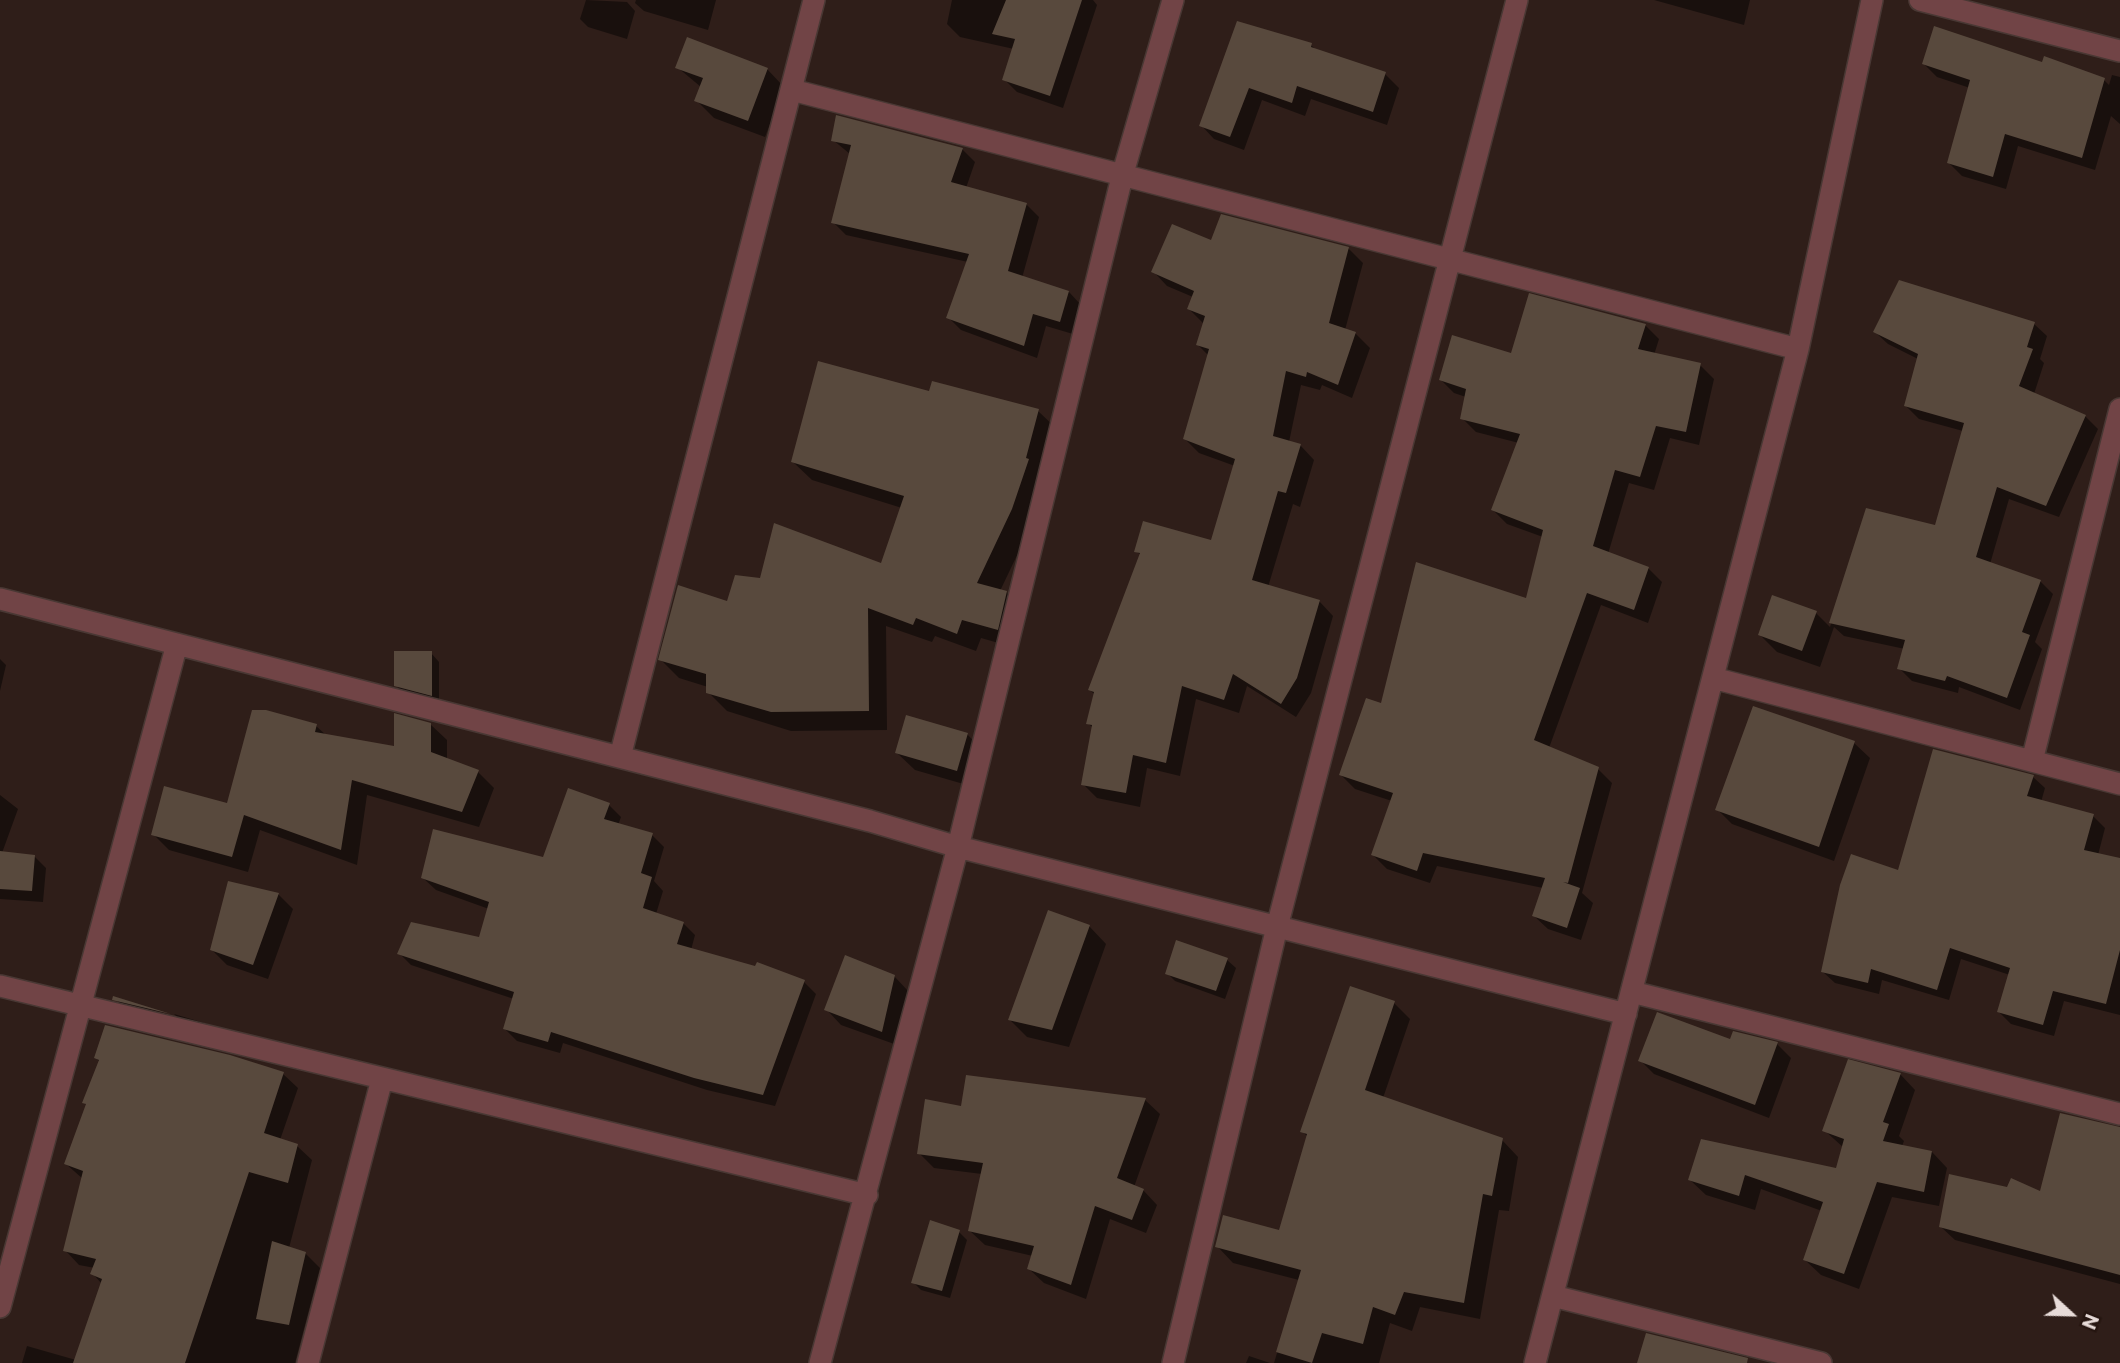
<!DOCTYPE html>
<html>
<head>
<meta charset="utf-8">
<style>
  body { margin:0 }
  #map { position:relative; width:2120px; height:1363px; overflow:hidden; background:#2f1e19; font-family:Commissioner,sans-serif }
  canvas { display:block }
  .north { position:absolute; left:2036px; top:1279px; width:70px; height:70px; -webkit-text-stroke:5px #251510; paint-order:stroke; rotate:112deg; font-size:19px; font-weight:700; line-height:28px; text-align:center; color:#e7dbd8 }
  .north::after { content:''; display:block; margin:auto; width:24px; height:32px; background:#e7dbd8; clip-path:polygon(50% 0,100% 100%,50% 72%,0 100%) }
</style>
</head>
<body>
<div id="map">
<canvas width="2120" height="1363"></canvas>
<div class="north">N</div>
</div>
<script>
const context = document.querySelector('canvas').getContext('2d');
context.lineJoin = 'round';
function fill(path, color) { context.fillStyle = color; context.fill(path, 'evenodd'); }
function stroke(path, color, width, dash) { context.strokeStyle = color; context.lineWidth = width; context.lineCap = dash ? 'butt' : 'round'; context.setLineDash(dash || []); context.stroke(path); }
fill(new Path2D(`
  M586 0 627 2 635 11 627 39 588 27 580 19Z
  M636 0H716L708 30 644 11 635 3Z
  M952 0H1093L1097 5 1063 108 1017 92 1004 79 1014 49 960 37 947 24Z
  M1654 0H1750L1744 25Z
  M1238 24 1311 45 1317 51 1385 74 1399 88 1387 125 1311 99 1305 116 1262 100 1244 150 1214 139 1201 125Z
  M1924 64 2104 80 2109 85 2112 75 2120 77V124L2111 116 2095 170 2018 146 2006 189 1962 176 1949 163 1970 88 1937 77Z
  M677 67 767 69 784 87 765 137 714 118 696 100 701 87Z
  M833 140 962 149 975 162 966 188 1026 204 1039 217 1022 278 1069 292 1081 305 1073 334 1046 326 1037 358 961 330 948 317 968 262 846 235 833 222 850 154Z
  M1212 243 1349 249 1363 263 1345 330 1355 333 1370 348 1352 398 1322 385 1320 390 1301 385 1289 442 1300 445 1314 460 1300 507 1293 504 1268 587 1319 601 1333 616 1311 693 1296 717 1247 686 1239 713 1196 699 1180 776 1147 768 1140 807 1097 798 1083 784 1093 728 1088 723 1095 695 1090 690 1141 555 1136 551 1212 543 1235 466 1199 453 1185 439 1209 356 1198 345 1204 324 1189 309 1193 297 1167 286 1153 271Z
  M2034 324 2047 336 2040 359 2044 363 2034 394 2085 416 2098 429 2059 517 2009 499 1990 564 2040 581 2053 594 2035 642 2042 649 2020 710 1959 687 1958 693 1912 681 1899 668 1905 649 1844 636 1834 627 1820 667 1777 652 1760 635 1816 613 1830 627 1867 510 1936 527 1963 431 1919 419 1906 406 1918 359 1888 344 1875 332Z
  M1645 325 1659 339 1654 355 1700 365 1714 379 1699 445 1670 438 1654 490 1629 483 1608 554 1648 568 1662 582 1648 623 1601 605 1549 748 1598 769 1612 783 1582 893 1593 903 1581 940 1548 929 1534 916 1543 888 1437 866 1430 883 1387 869 1373 855 1392 801 1355 789 1341 775 1383 705 1527 601 1543 537 1507 524 1493 510 1519 443 1476 432 1462 418 1466 397 1454 393 1441 380 1512 355Z
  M931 394 1038 411 1057 429 1030 528 1000 591 1006 592 1025 611 1016 648 981 638 976 651 935 636 932 642 886 626 887 730 791 731 727 711 708 692V687L679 678 660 659 761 580 882 565 902 508 812 480 793 462Z
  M431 653 439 662V703L404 694 396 685Z
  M0 659 6 665 0 691Z
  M1754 708 1854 743 1870 758 1834 861 1732 824 1717 809Z
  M430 724 447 740V760L478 772 494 788 479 827 367 795 357 865 260 830 248 872 169 850 153 834 228 805 316 726 326 735 395 748Z
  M967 734 984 752 974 787 915 770 897 753Z
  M2033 777 2045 788 2041 802 2093 816 2105 828 2098 855 2120 860V1015L2064 1001 2054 1036 2011 1024 1999 1012 2010 975 1961 959 1949 1000 1882 980 1879 994 1835 983 1823 972 1900 873Z
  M0 795 18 809 2 853 35 857 46 868 43 902 0 899Z
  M609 805 621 817 618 825 652 835 664 847 654 881 663 891 656 914 683 923 695 935 691 950 804 982 816 994 775 1106 707 1090 563 1043 560 1053 517 1041 505 1029 514 999 411 965 399 953 480 939 489 909 436 890 423 878 544 859Z
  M278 894 293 909 268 979 227 965 212 950Z
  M1089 926 1106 944 1069 1047 1027 1037 1010 1020Z
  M1177 943 1227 960 1236 968 1225 999 1175 981 1167 973Z
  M894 976 909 992 897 1045 841 1025 827 1010Z
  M115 998 170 1015 174 1020 123 1007Z
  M1394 1003 1410 1019 1383 1098 1502 1140 1518 1157 1509 1211 1499 1210 1480 1319 1420 1307 1412 1331 1390 1323 1379 1363H1274L1299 1280 1233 1263 1217 1246 1280 1232 1308 1137 1302 1131Z
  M174 1014 211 1025 215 1030 182 1022Z
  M1731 1041 1777 1044 1791 1058 1769 1118 1654 1074 1640 1060Z
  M229 1057 283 1074 298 1088 280 1140 297 1146 312 1160 289 1248 305 1253 320 1268 295 1363H22L27 1346 76 1360 102 1284 93 1274 95 1268 79 1265 65 1250 83 1179 66 1164 87 1106 84 1102 100 1062 96 1058Z
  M1900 1074 1915 1090 1899 1136 1904 1141 1902 1146 1932 1152 1947 1168 1939 1206 1892 1197 1859 1289 1821 1275 1805 1260 1822 1211 1761 1189 1755 1210 1706 1195 1690 1180 1703 1141 1837 1170 1844 1148 1824 1130Z
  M967 1077 1145 1100 1160 1114 1134 1187 1143 1190 1157 1205 1146 1233 1110 1219 1086 1299 1044 1283 1029 1269 1033 1256 985 1245 970 1231 982 1174 934 1168 919 1153 963 1108Z
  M2120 1128V1284L1955 1240 1941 1227 2008 1189 2041 1194Z
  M959 1232 967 1240 950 1298 921 1290 913 1282Z
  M1249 1356 1270 1363H1246Z`), '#0007');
fill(new Path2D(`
  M1006 0H1082L1050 96 1002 80 1015 39 992 34Z
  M1237 21 1312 43 1311 47 1386 72 1373 112 1297 86 1292 103 1249 88 1230 137 1199 126Z
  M1934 26 2042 62 2044 56 2105 78 2082 158 2005 134 1993 177 1947 163 1970 80 1922 64Z
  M687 37 768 68 748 121 694 101 703 78 675 68Z
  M836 115 963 148 951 182 1027 203 1008 271 1069 291 1060 322 1033 314 1024 346 946 318 969 254 831 223 851 145 831 141Z
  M1221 214 1349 247 1329 323 1356 332 1338 385 1307 372 1306 377 1286 371 1273 436 1301 444 1286 493 1278 491 1252 580 1320 600 1297 678 1281 704 1233 674 1224 700 1182 686 1166 763 1133 755 1126 793 1081 785 1092 725 1086 724 1094 692 1088 690 1140 553 1134 552 1143 521 1211 540 1235 459 1183 439 1209 349 1196 345 1205 316 1187 309 1194 291 1151 272 1172 224 1211 240Z
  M1899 280 2035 322 2027 347 2033 349 2019 386 2086 415 2046 506 1997 487 1976 557 2041 580 2022 632 2030 635 2007 698 1947 676 1945 681 1897 669 1905 640 1829 623 1866 508 1935 525 1964 423 1904 406 1918 354 1873 332Z
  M1529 293 1646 324 1638 349 1701 363 1686 432 1656 426 1640 477 1615 470 1593 546 1649 567 1634 610 1587 593 1534 740 1599 767 1568 883 1563 882 1580 888 1567 928 1532 916 1545 878 1423 853 1417 871 1371 855 1393 793 1339 775 1366 698 1381 703 1416 562 1526 598 1543 530 1491 510 1520 434 1460 419 1466 389 1439 380 1452 335 1511 353Z
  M818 361 929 391 932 381 1039 409 1026 458 1029 459 1012 509 977 583 1007 591 998 630 962 620 957 634 916 618 913 625 868 608 869 711 771 712 706 693V674L658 660 678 585 727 601 735 575 760 578 774 523 881 563 904 496 791 462Z
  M1772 595 1817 611 1802 651 1758 635Z
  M394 651H432V696L394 686Z
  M1753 706 1855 741 1819 847 1715 810Z
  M252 710H266L317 724 315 732 394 746V713L431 723V752L479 770 462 812 352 780 341 850 244 815 232 857 151 835 164 786 227 803Z
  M906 715 968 733 957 771 895 753Z
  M1933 749 2034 775 2027 796 2094 814 2084 850 2120 858V950L2106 1004 2053 991 2043 1025 1997 1012 2010 968 1950 948 1937 990 1871 969 1868 983 1821 972 1840 885 1851 854 1898 870Z
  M568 788 610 803 604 819 653 833 641 873 652 877 643 908 684 922 677 944 755 966 757 962 805 980 763 1095 694 1078 551 1032 548 1042 503 1029 514 992 397 954 411 922 479 937 489 902 421 878 433 829 543 857Z
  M0 851 35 855 32 891 0 889Z
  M228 881 279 893 253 965 210 950Z
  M1048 910 1090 925 1052 1030 1008 1020Z
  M1176 940 1228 958 1216 991 1165 974Z
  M845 955 895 975 882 1032 824 1010Z
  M1350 986 1395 1001 1365 1090 1503 1138 1492 1196 1483 1194 1464 1303 1404 1292 1395 1315 1373 1307 1363 1344 1322 1333 1312 1363 1276 1352 1301 1270 1215 1247 1223 1215 1279 1230 1307 1134 1300 1132Z
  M113 996 171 1014 112 1000Z
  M1657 1012 1730 1039 1733 1031 1778 1042 1755 1105 1638 1061Z
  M105 1025 230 1055 284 1072 264 1133 298 1144 288 1183 249 1172 185 1363H73L102 1279 90 1274 96 1259 63 1251 83 1171 64 1164 86 1104 82 1103 99 1060 94 1058Z
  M1848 1059 1901 1073 1883 1122 1889 1124 1883 1141 1932 1151 1924 1192 1877 1182 1844 1274 1803 1260 1823 1202 1745 1175 1739 1196 1688 1180 1701 1139 1836 1168 1844 1139 1822 1131Z
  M966 1075 1146 1098 1117 1178 1144 1189 1132 1220 1095 1206 1071 1285 1027 1269 1034 1246 968 1231 983 1163 917 1154 925 1099 961 1106Z
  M2060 1113 2120 1127V1275L1939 1227 1949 1174 2007 1187 2011 1178 2040 1191Z
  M930 1220 960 1230 942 1291 911 1283Z
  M272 1241 306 1252 289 1325 256 1319Z
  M1646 1333 1748 1358 1747 1363H1637Z`), '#58493d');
const minor = new Path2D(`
  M1920 0 2120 51
  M792 90 1798 349
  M0 599 870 821 958 847 1626 1014
  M1713 678 2120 784
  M620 757 814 0
  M2032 761 2120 409
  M0 986 867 1195
  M1632 992 2120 1114
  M1553 1296 1821 1363
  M0 1307 177 644
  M308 1363 382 1079
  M820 1363 958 847 1123 173 1173 0
  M1173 1363 1277 927 1517 0
  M1535 1363 1798 349 1872 0`);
stroke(minor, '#493834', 24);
stroke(minor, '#714446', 21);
</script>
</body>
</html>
